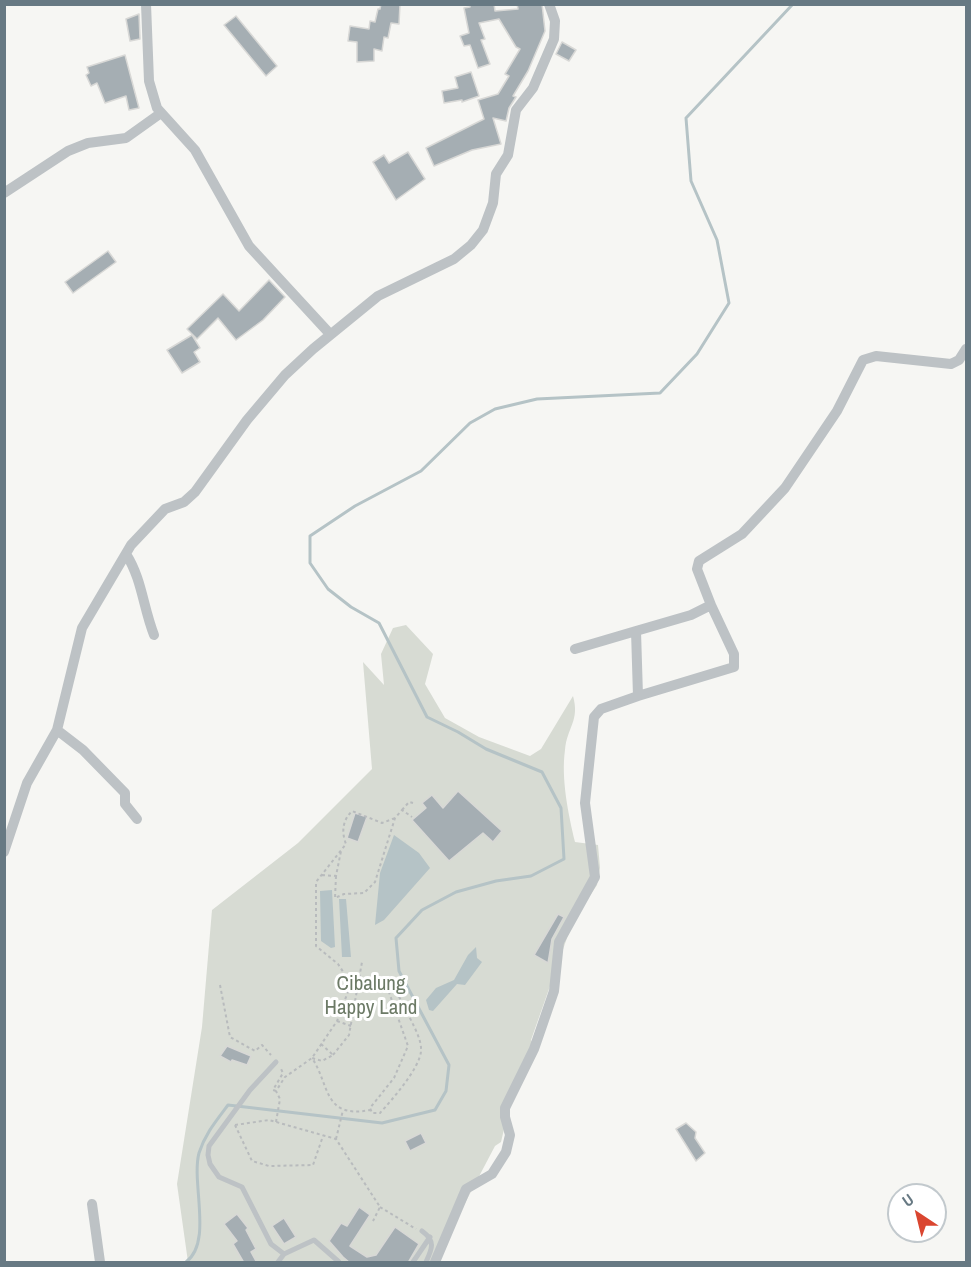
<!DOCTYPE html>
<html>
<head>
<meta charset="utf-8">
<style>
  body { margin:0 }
  #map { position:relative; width:971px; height:1267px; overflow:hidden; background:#f6f6f3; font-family:"Archivo Narrow",sans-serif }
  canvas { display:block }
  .frame { position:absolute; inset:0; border:6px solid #677983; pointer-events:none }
  .north { position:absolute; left:887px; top:1183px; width:60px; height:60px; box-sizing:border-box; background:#fff; border:2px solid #c2c9cd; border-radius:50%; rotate:325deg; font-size:16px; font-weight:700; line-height:24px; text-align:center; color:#677983 }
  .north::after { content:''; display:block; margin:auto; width:21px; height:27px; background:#da4630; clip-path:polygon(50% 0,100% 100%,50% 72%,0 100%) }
</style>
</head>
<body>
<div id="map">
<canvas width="971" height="1267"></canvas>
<div class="frame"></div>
<div class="north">U</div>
</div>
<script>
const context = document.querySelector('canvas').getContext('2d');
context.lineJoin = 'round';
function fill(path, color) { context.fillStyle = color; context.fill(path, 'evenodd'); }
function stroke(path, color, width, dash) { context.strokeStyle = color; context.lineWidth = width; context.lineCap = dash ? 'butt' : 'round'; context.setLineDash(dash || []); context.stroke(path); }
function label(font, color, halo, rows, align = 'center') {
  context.font = font + ' "Archivo Narrow",sans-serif'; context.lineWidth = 6; context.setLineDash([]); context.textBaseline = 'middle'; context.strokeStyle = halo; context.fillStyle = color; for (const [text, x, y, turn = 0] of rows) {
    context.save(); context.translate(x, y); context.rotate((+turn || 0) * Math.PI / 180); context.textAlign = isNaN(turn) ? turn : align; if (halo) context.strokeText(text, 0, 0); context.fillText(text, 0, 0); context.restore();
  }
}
fill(new Path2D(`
  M406 625 433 654 425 684 445 718 479 737 530 756 541 749 573 696C580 721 567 727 565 750 561 778 568 813 575 842L598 845 600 868 597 885 573 921 531 1040 535 1047 512 1095 501 1142 495 1146 434 1262H188L177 1184 202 1027 212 910 298 843 372 769 363 662 384 685 381 654 393 628Z`), '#d7dbd3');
fill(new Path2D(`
  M394 835 419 853 430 868 384 920 375 925 380 873Z
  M332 890 335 947 331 948 321 941 320 891Z
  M339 899H346L351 957H342Z
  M476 947 477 958 482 962 465 985 457 984 433 1011 429 1010 426 1000 436 988 454 980 468 955Z`), '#b5c3c6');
stroke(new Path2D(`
  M186 1262C213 1242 191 1183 199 1153 205 1134 216 1121 228 1105L382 1123 435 1110 446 1091 449 1065 399 971 396 938 422 910 456 892 496 881 531 876 564 859 561 808 542 772 486 749 458 732 427 717 379 623 351 607 328 589 310 563V536L355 506 421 471 470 423 495 409 537 399 660 393 697 354 729 303 717 240 691 181 686 118 793 4`), '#b5c3c6', 3);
const building = new Path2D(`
  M381 4H400L399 24 391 23 388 38 384 37 382 51 374 49V61L357 62V42L348 41 350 26 369 29 370 21 375 22 378 9H380Z
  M470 4H494L495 11 518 9 517 4H542L545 31 528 71 513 96 516 97 509 108 506 121 493 118 501 144 472 150 434 166 426 148 484 119 478 100 498 94 509 76 505 74 520 49 516 47 499 19 479 23 485 39 481 40 490 64 478 68 470 45 464 46 460 36 469 33 464 8 470 7Z
  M139 14 140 39 130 41 126 19Z
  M236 16 277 66 266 76 224 25Z
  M562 42 576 50 569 61 556 54Z
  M125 55 139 108 129 110 126 96 105 103 97 83 91 86 86 75 89 73 87 67Z
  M471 72 479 96 462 102V100L444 103 442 91 458 88 455 77Z
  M408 152 425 179 396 200 373 162 384 155 389 163Z
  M108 251 116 262 73 293 65 282Z
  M269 280 285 297 263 320 236 340 218 318 197 339 187 329 223 294 239 311Z
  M192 335 200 348 194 352 200 362 182 373 167 350Z
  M458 791 502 831 493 842 483 833 449 861 412 820 426 808 422 803 432 795 443 808Z
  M355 813 367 817 358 842 347 838Z
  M558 914 564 917 552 939 548 963 534 955Z
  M227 1046 251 1056 247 1065 232 1060 231 1062 220 1056Z
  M686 1123 696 1132 695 1138 705 1153 696 1161 676 1129Z
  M421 1133 426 1143 410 1151 405 1141Z
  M359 1207 370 1215 350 1246 367 1257 376 1255 395 1227 419 1244 408 1263H350L343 1257 329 1241 341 1223 347 1226Z
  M237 1214 248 1228 246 1230 256 1249 251 1252 257 1263H244L233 1244 237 1241 224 1224Z
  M284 1218 296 1237 284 1244 272 1226Z`);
fill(building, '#a5aeb3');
stroke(building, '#d8d8d6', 1.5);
stroke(new Path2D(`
  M402 810 409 802 413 803
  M322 875 336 876 341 851
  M336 876 335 898 344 894 364 893 375 882 395 818 402 810 412 817
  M384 978C394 986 401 1000 407 1012 412 1023 422 1039 421 1051 420 1068 391 1101 380 1113H372L370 1108 394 1078 408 1046Z
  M220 985 230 1037 255 1051 262 1045 271 1055
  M337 1021 351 1026
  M321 1044 333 1055 322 1061 312 1058C330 1085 323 1119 370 1110
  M333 1055 349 1035 362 962
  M276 1091 273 1090 283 1073 281 1069
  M276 1122 280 1099 276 1091 285 1077 312 1058 337 1021 349 989 346 976 338 964 316 946V882L346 844C341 831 343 820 352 811L382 823 395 818
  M235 1125 269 1120 336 1139 380 1207 373 1221
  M235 1125 252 1161 269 1166 313 1165 323 1136
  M336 1139 343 1110
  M380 1207 416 1229`), '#b8bbbd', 2, [3, 3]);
stroke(new Path2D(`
  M276 1062 250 1090 209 1146 208 1155 210 1164 219 1177 242 1187 271 1244 284 1254 314 1240 339 1262
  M422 1231C436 1241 432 1249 426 1262
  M278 1262 284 1254
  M413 1262 430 1237`), '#bdc2c5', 5);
stroke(new Path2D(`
  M146 4 149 81 157 108 195 150 249 246 330 334
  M4 193 68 151 88 143 126 138 161 113
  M126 554C142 579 143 607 154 635
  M575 649 636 631
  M638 696 734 667V654L711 605
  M57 730 83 750 125 793V804L137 819
  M4 852 27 783 57 730 82 628 131 545 165 509 184 502 195 492 247 420 285 375 313 349 378 296 454 259 471 245 483 230 493 203 496 174 508 155 516 110 533 88 554 39 555 21 549 4
  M92 1204 100 1262
  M435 1262 466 1189 492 1174 506 1152 510 1135 505 1117V1108L534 1049 554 991 559 942 595 877 585 803 594 717 601 709 638 696 636 631 691 615 711 605 697 569 699 561 742 534 785 488 837 411 863 360 876 356 951 364 959 360 966 349`), '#bdc2c5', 10);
label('21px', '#6c7a66', '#fff', [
  ["Cibalung",371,984],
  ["Happy Land",371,1008]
]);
</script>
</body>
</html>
